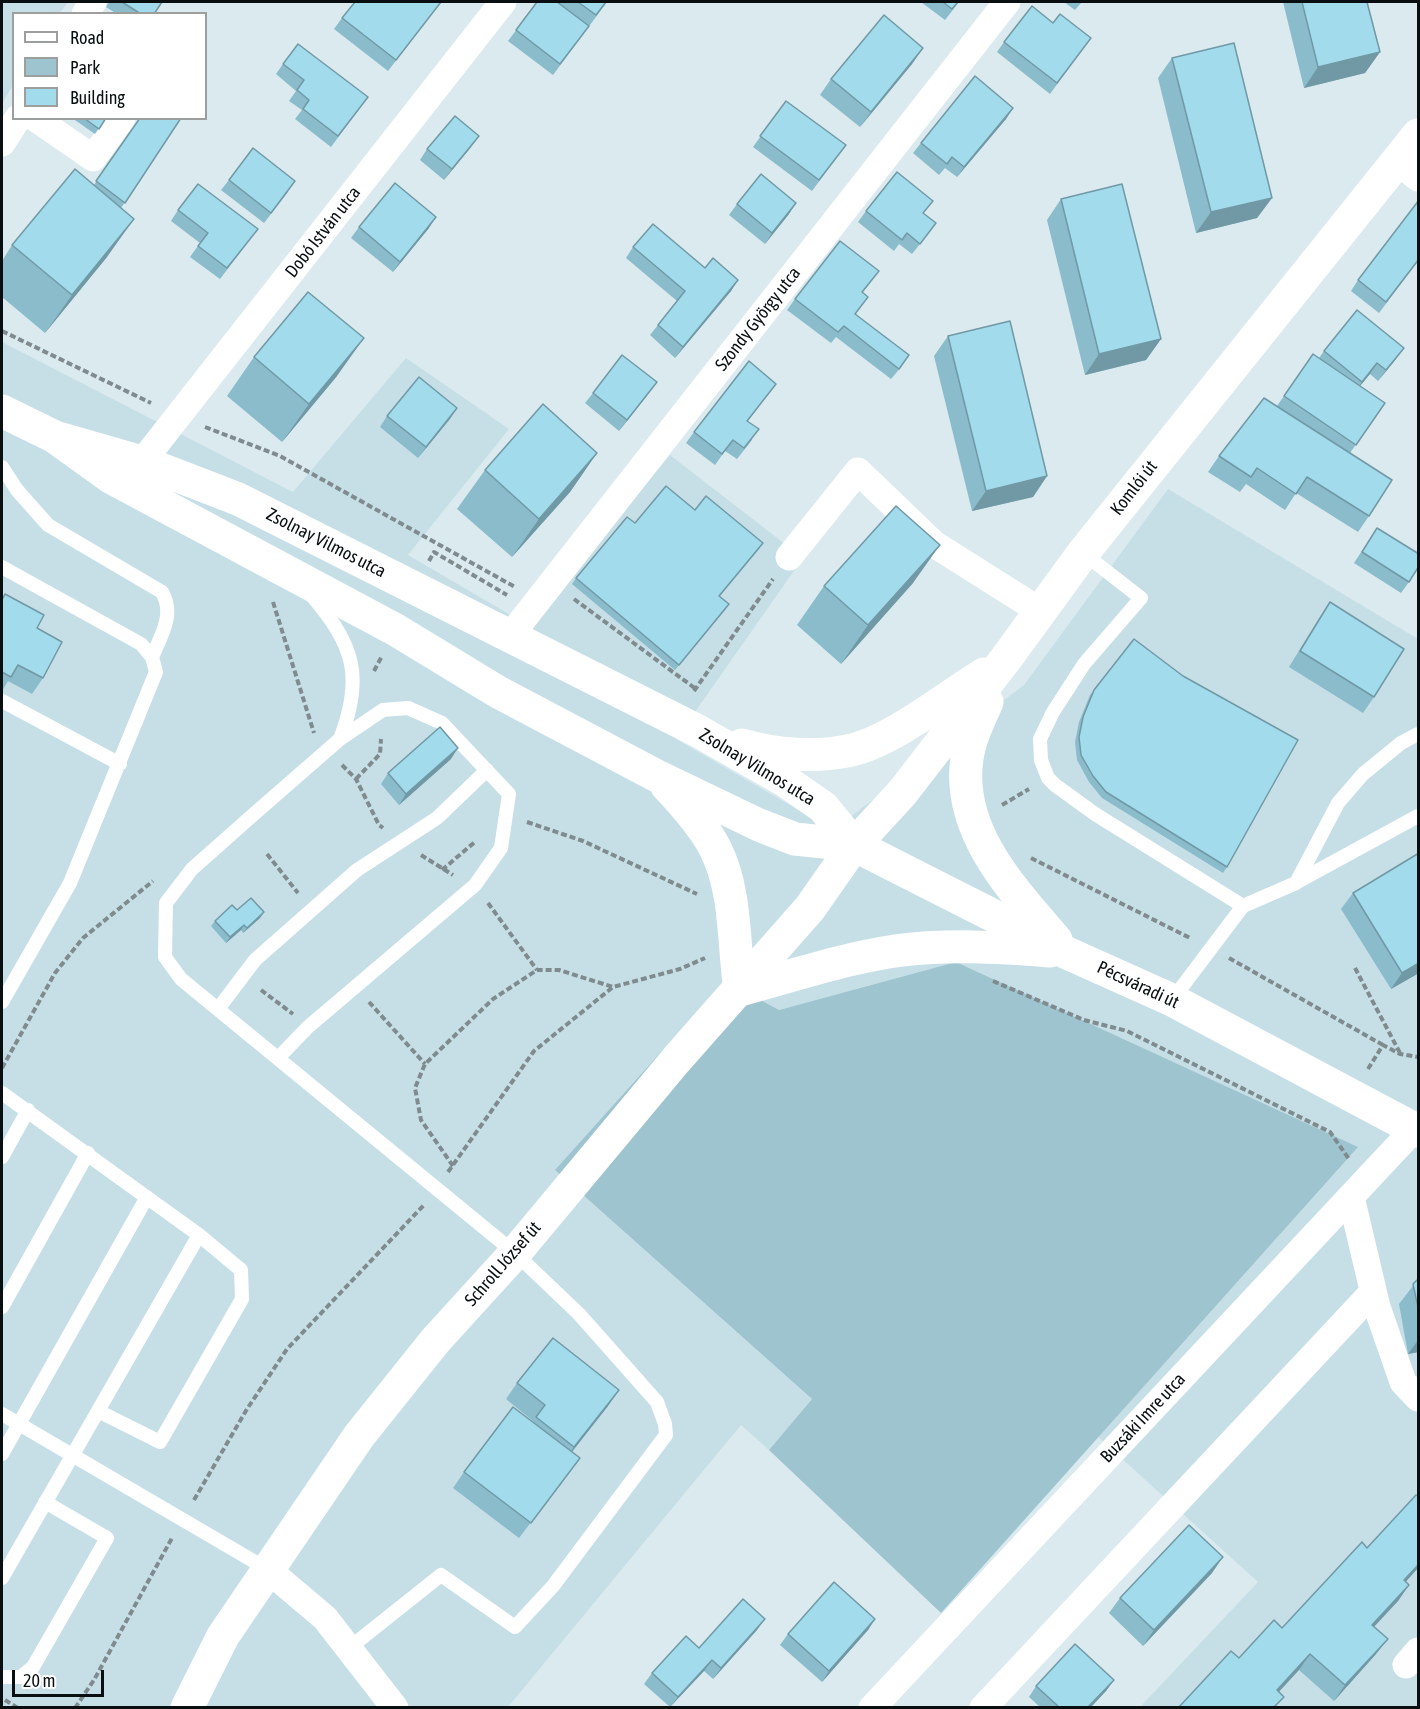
<!DOCTYPE html>
<html>
<head>
<meta charset="utf-8">
<style>
  body { margin:0 }
  #map { position:relative; width:1420px; height:1709px; overflow:hidden; background:#daeaef; font-family:"Asap Condensed",sans-serif }
  canvas { display:block }
  .frame { position:absolute; inset:0; border:3px solid #090f10; pointer-events:none }
  .legend { position:absolute; left:12px; top:12px; width:195px; height:108px; box-sizing:border-box; background:#fff; border:2px solid #9d9f9f; margin:0; padding:8px 10px; list-style:none; font-size:18px; color:#090f10 }
  .legend li { display:flex; align-items:center; gap:12px; height:30px }
  .legend b { width:30px; border:2px solid #9d9f9f }
  .scale { position:absolute; left:12px; top:1670px; width:92px; height:27px; box-sizing:border-box; border:3px solid #090f10; border-top:0; padding-left:8px; font-size:18px; line-height:21px; white-space:nowrap; color:#090f10; -webkit-text-stroke:4px #fff; paint-order:stroke }
</style>
</head>
<body>
<div id="map">
<canvas width="1420" height="1709"></canvas>
<div class="frame"></div>
<ul class="legend">
<li><b style="height:8px;background:#fff"></b>Road</li>
<li><b style="height:16px;background:#9ec4d0"></b>Park</li>
<li><b style="height:16px;background:#a1dbec"></b>Building</li>
</ul>
<div class="scale">20 m</div>
</div>
<script>
const context = document.querySelector('canvas').getContext('2d');
context.lineJoin = 'round';
function fill(path, color) { context.fillStyle = color; context.fill(path, 'evenodd'); }
function stroke(path, color, width, dash) { context.strokeStyle = color; context.lineWidth = width; context.lineCap = dash ? 'butt' : 'round'; context.setLineDash(dash || []); context.stroke(path); }
function label(font, color, halo, rows, align = 'center') {
  context.font = font + ' "Asap Condensed",sans-serif'; context.lineWidth = 5; context.setLineDash([]); context.textBaseline = 'middle'; context.strokeStyle = halo; context.fillStyle = color; for (const [text, x, y, turn = 0] of rows) {
    context.save(); context.translate(x, y); context.rotate((+turn || 0) * Math.PI / 180); context.textAlign = isNaN(turn) ? turn : align; if (halo) context.strokeText(text, 0, 0); context.fillText(text, 0, 0); context.restore();
  }
}
fill(new Path2D(`
  M2 2H68L60 13 14 14 13 85 2 104Z
  M2 342 293 492 406 358 509 429 408 555 529 626 670 455 803 558 676 739 833 830 1024 685 1168 489 1418 639V1707H1140L1258 1582 1098 1437 1357 1147 956 962 779 1010 555 1170 812 1399 769 1450 741 1425 508 1707H2Z`), '#c6dfe7');
fill(new Path2D(`
  M956 962 1358 1147 941 1613 769 1450 812 1399 555 1170 725 981 779 1010Z`), '#9ec4d0');
stroke(new Path2D(`
  M2 331 151 403
  M205 427 280 456 515 587
  M429 561 434 552 507 595
  M574 599 696 689
  M273 602 314 733
  M374 671 382 656
  M694 691 773 579
  M342 765 356 779 379 825 383 828
  M356 779 380 754 381 739
  M1002 805 1029 789
  M527 822 583 841 697 894
  M267 854 298 893
  M421 855 453 875
  M1031 858 1190 938
  M442 870 476 841
  M488 903 537 970
  M1229 958 1383 1045
  M1355 968 1400 1053
  M993 981 1084 1020 1127 1031 1330 1132 1349 1159
  M261 990 293 1014
  M369 1002 425 1064
  M2 1068 55 973 83 938 153 881
  M1368 1069 1383 1045 1400 1054 1418 1057
  M453 1166 421 1120 415 1088 425 1064 493 999 537 970H559L613 987
  M448 1172 534 1051 613 987 680 969 705 958
  M194 1500 247 1409 287 1349 424 1205
  M5 1700 18 1708
  M75 1708 94 1680 172 1538`), '#7f8b8e', 4, [6, 3]);
stroke(new Path2D(`
  M2 467 17 490 48 525 162 592C175 614 161 636 152 657
  M1083 553 1141 598 1084 664 1053 712 1040 739 1041 760 1048 778 1055 785 1095 814 1243 906
  M2 567 141 644 152 657 156 672 70 883 2 1002
  M312 596C354 645 364 677 340 739
  M2 701 120 764
  M1297 882 1418 816
  M1172 1000 1243 906 1296 883 1338 803 1363 774 1401 743 1418 734
  M218 1009 255 960 357 870 437 818 487 770
  M279 1057 308 1027 475 885 501 848 509 794 442 723 408 708 383 710 340 739 254 814 192 869 166 903 165 957 181 979 515 1253 579 1314 657 1402 665 1424 666 1435 553 1586 515 1627 441 1575 348 1649
  M2 1093 199 1235 241 1270 242 1299 160 1442 98 1411
  M2 1157 28 1110
  M2 1307 88 1153
  M2 1414 267 1569
  M2 1454 147 1197
  M2 1578 199 1235
  M2 1677H21L33 1667 107 1538 45 1502`), '#fff', 14);
stroke(new Path2D(`
  M85 14 93 2
  M35 118 93 158 122 118
  M2 143 18 118
  M1397 161 1418 178
  M142 462 503 2
  M789 557 858 471 934 544 1040 611
  M510 636 1007 2
  M1351 1197 1377 1307 1403 1382 1418 1398
  M267 1569 325 1618 395 1708
  M1406 1665 1418 1651
  M872 1708 1418 1125
  M983 1708 1373 1292`), '#fff', 27);
stroke(new Path2D(`
  M187 1708 223 1636 359 1436 435 1341 515 1253 676 1060 810 908 854 845`), '#fff', 33);
stroke(new Path2D(`
  M2 411 55 437 142 462 238 499 698 731 784 780 823 807 854 845
  M55 437 112 478 396 630 498 692 657 776 759 825 795 839 854 845 1067 953 1172 1000 1418 1131
  M987 702C979 720 970 738 967 758 956 831 1013 890 1056 940
  M742 745C776 755 817 758 852 750 893 740 947 697 984 674
  M667 786C685 805 703 825 715 848 737 891 733 944 740 990 791 976 842 959 895 951 946 944 999 947 1050 951
  M854 845 902 793 1005 660 1083 553 1418 135`), '#fff', 33);
fill(new Path2D(`
  M109 2H162L154 14H117L106 7Z
  M441 2 388 71 334 29 342 18Z
  M537 2H607L553 75 508 41Z
  M921 2H959L945 20Z
  M1064 2H1082L1075 10Z
  M1283 2H1367L1380 52 1365 73 1304 88Z
  M1053 23 1091 38 1050 94 997 52 1004 42Z
  M923 48 912 64 860 127 820 95 831 79Z
  M1172 58 1272 198 1257 218 1196 233 1158 78Z
  M283 64 368 97 331 147 295 119 302 110 289 101 296 91 276 74Z
  M786 101 846 145 812 191 753 147Z
  M1013 108 1006 119 957 177 945 168 939 175 913 153 921 143Z
  M72 118H106L95 134Z
  M140 118H181L121 208 107 257 45 333 2 297V261L12 245 94 185Z
  M471 147 444 180 420 160 427 149Z
  M229 180 288 192 264 223 221 190Z
  M1061 199 1161 339 1146 360 1085 375 1047 220Z
  M737 204 789 214 765 244 729 215Z
  M178 210 258 229 220 279 190 257 200 243 171 221Z
  M866 211 924 214 928 234 912 254 899 244 894 251 858 222Z
  M359 227 429 228 393 272 351 238Z
  M633 247 705 268 738 280 731 291 675 358 650 335 677 301 626 258Z
  M1419 260 1379 313 1351 291 1358 280Z
  M871 282 863 292 856 314 902 366 891 379 836 337 831 343 787 310 795 299Z
  M948 336 1047 476 1033 497 972 511 934 356Z
  M1324 351 1396 359 1378 381 1370 374 1360 386 1385 403 1350 453 1369 516 1358 532 1296 493 1285 510 1246 484 1240 492 1208 472 1219 456 1277 406 1313 354 1319 358Z
  M254 357 337 376 282 442 227 396Z
  M593 393H649L619 431 585 403Z
  M768 394 748 421 752 440 737 459 725 451 715 465 686 443 694 432Z
  M457 408 418 458 380 427 387 416Z
  M597 453 570 492 512 557 457 509 485 470Z
  M695 510 759 549 720 596 726 609 675 670 572 584 576 578 635 523Z
  M1377 528 1409 582 1401 593 1354 563Z
  M913 583 841 664 797 625 824 586Z
  M5 594 37 628 43 678 32 694 8 681 2 691V599Z
  M1330 602 1374 697 1363 713 1289 667 1319 618Z
  M1094 690 1227 867 1223 873 1102 798 1089 782 1077 760 1075 742 1079 722 1090 695Z
  M451 759 399 805 381 784 388 773Z
  M1419 853V973L1391 989 1341 909 1353 893Z
  M237 910 264 912 260 918 243 933 241 930 226 943 211 926 215 921Z
  M1419 1278V1352L1408 1354 1399 1304Z
  M517 1383 608 1406 572 1452 580 1458 519 1538 453 1488 464 1472 533 1421 506 1399Z
  M1419 1497V1567L1406 1581 1409 1585 1398 1601 1374 1626 1376 1654 1334 1701 1299 1670 1239 1658 1282 1628 1367 1548Z
  M1212 1573 1143 1646 1109 1613 1120 1598Z
  M875 1619 868 1630 822 1682 780 1645 788 1634Z
  M757 1630 713 1679 704 1671 670 1707 644 1684 652 1673 699 1648Z
  M1114 1680 1106 1691 1091 1707H1040L1029 1697 1036 1686Z`), '#8abccb');
fill(new Path2D(`
  M923 48 912 64 860 127 871 112Z
  M1380 52 1365 73 1304 88 1318 67Z
  M1013 108 1006 119 957 177 964 167Z
  M479 136 471 147 444 180 452 169Z
  M1272 198 1257 218 1196 233 1211 212Z
  M796 203 789 214 765 244 772 233Z
  M436 217 429 228 393 272 400 262Z
  M134 219 107 257 45 333 72 295Z
  M738 280 731 291 675 358 683 347Z
  M364 338 337 376 282 442 309 404Z
  M1161 339 1146 360 1085 375 1099 354Z
  M1404 348 1396 359 1378 381 1386 370Z
  M1377 363 1370 374 1354 393 1362 382Z
  M657 382 649 393 619 431 627 420Z
  M457 408 450 419 418 458 426 447Z
  M597 453 570 492 512 557 539 519Z
  M1047 476 1033 497 972 511 986 491Z
  M940 545 913 583 841 664 868 625Z
  M458 748 451 759 399 805 406 794Z
  M264 912 260 918 243 933 247 928Z
  M244 925 241 930 226 943 230 937Z
  M1419 963V973L1391 989 1402 973Z
  M1419 1339V1352L1408 1354Z
  M619 1390 608 1406 563 1463 574 1447Z
  M1223 1557 1212 1573 1143 1646 1154 1630Z
  M1419 1564V1567L1393 1596 1404 1580Z
  M1409 1585 1398 1601 1361 1641 1372 1625Z
  M765 1619 757 1630 713 1679 721 1668Z
  M875 1619 868 1630 822 1682 829 1671Z
  M1388 1639 1376 1654 1334 1701 1345 1685Z
  M1310 1654 1299 1670 1266 1706 1277 1690Z
  M712 1660 704 1671 670 1707 678 1697Z
  M1114 1680 1106 1691 1091 1707H1088Z`), '#7199a5');
const building = new Path2D(`
  M122 2H162L154 14H141Z
  M355 2H441L396 60 342 18Z
  M537 2H557L589 26 560 64 516 30Z
  M578 2H606L596 15Z
  M943 2H958L952 9Z
  M1302 2H1367L1380 52 1318 67Z
  M1032 6 1053 23 1060 14 1091 38 1057 83 1004 42Z
  M884 15 923 48 871 112 831 79Z
  M1234 43 1272 198 1211 212 1172 58Z
  M298 44 368 97 338 136 303 109 309 100 297 90 304 80 283 64Z
  M975 76 1013 108 964 167 952 157 947 164 921 143Z
  M786 101 846 145 819 180 760 136Z
  M455 116 479 136 452 169 427 149Z
  M84 118H106L99 129Z
  M140 118H181L125 203 96 181Z
  M253 148 295 181 271 213 229 180Z
  M75 169 134 219 72 295 12 245Z
  M897 172 933 201 923 213 936 223 920 244 907 233 902 240 866 211Z
  M761 174 796 203 772 233 737 204Z
  M395 183 436 217 400 262 359 227Z
  M198 184 258 229 227 268 198 246 208 233 178 210Z
  M1122 184 1161 339 1099 354 1061 199Z
  M1419 200V259L1386 302 1358 280Z
  M653 224 705 268 713 258 738 280 683 347 658 325 685 291 633 247Z
  M840 241 879 271 862 292 868 297 855 314 909 355 899 369 844 326 838 332 795 299Z
  M308 292 364 338 309 404 254 357Z
  M1357 310 1404 348 1386 370 1377 363 1362 382 1324 351Z
  M1010 321 1047 476 986 491 948 336Z
  M1313 354 1385 403 1356 445 1284 396Z
  M622 355 657 382 627 420 593 393Z
  M749 361 776 384 747 421 759 429 744 448 733 440 722 454 694 432Z
  M419 377 457 408 426 447 387 416Z
  M1264 398 1392 480 1369 516 1307 477 1296 494 1257 468 1251 477 1219 456Z
  M543 404 597 453 539 519 485 470Z
  M666 486 695 510 706 496 763 543 719 596 729 604 679 665 576 578 627 517 635 523Z
  M896 506 940 545 868 625 824 586Z
  M1377 528 1419 554V566L1409 582 1362 552Z
  M5 594 44 615 37 628 62 642 43 678 18 665 11 677 2 672V600Z
  M1330 602 1404 649 1374 697 1300 651Z
  M1134 639 1183 676 1298 740 1227 867 1106 792 1093 776 1081 755 1079 737 1083 717 1094 690Z
  M440 727 458 748 406 794 388 773Z
  M1419 853V963L1402 973 1353 893Z
  M251 898 264 912 247 928 244 925 230 937 215 921 232 905 237 910Z
  M1419 1278V1312L1413 1284Z
  M553 1338 619 1390 574 1447 536 1417 545 1405 517 1383Z
  M513 1407 580 1458 531 1523 464 1472Z
  M1416 1495 1419 1497V1564L1404 1580 1409 1585 1372 1625 1388 1639 1345 1685 1310 1654 1277 1690 1284 1697 1274 1707H1179L1231 1651 1239 1658 1274 1620 1282 1628 1362 1542 1367 1548Z
  M1189 1525 1223 1557 1154 1630 1120 1598Z
  M834 1582 875 1619 829 1671 788 1634Z
  M743 1599 765 1619 721 1668 712 1660 678 1697 652 1673 686 1636 699 1648Z
  M1075 1644 1114 1680 1088 1707H1059L1036 1686Z`);
fill(building, '#a1dbec');
stroke(building, '#7199a5', 1.5);
label('18px', '#090f10', '#fff', [
  ["Dobó István utca",323,232,-52],
  ["Szondy György utca",758,319,-52],
  ["Komlói út",1134,488,-52],
  ["Zsolnay Vilmos utca",326,543,27],
  ["Zsolnay Vilmos utca",757,767,31],
  ["Pécsváradi út",1138,985,25],
  ["Schroll József út",503,1264,-49],
  ["Buzsáki Imre utca",1143,1418,-47]
]);
</script>
</body>
</html>
